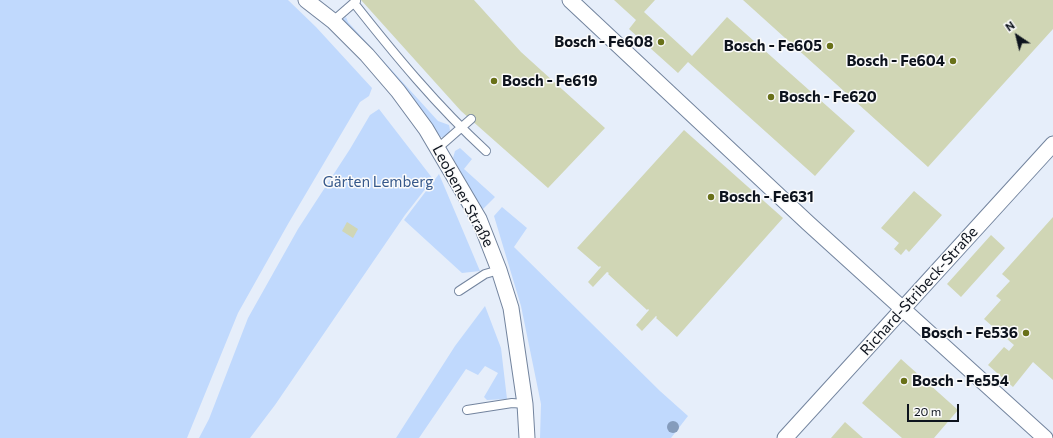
<!DOCTYPE html>
<html>
<head>
<meta charset="utf-8">
<style>
  body { margin:0 }
  #map { position:relative; width:1053px; height:438px; overflow:hidden; background:#e6eefa; font-family:Commissioner,sans-serif }
  canvas { display:block }
  .north { position:absolute; left:997px; top:16px; width:40px; height:40px; -webkit-text-stroke:3px #fbfbfb; paint-order:stroke; rotate:325deg; font-size:11px; font-weight:700; line-height:16px; text-align:center; color:#0d131d }
  .north::after { content:''; display:block; margin:auto; width:14px; height:18px; background:#0d131d; clip-path:polygon(50% 0,100% 100%,50% 72%,0 100%) }
  .scale { position:absolute; left:907px; top:404px; width:52px; height:18px; box-sizing:border-box; border:2px solid #0d131d; border-top:0; padding-left:5px; font-size:12px; line-height:14px; white-space:nowrap; color:#0d131d; -webkit-text-stroke:3px #fbfbfb; paint-order:stroke }
</style>
</head>
<body>
<div id="map">
<canvas width="1053" height="438"></canvas>
<div class="north">N</div>
<div class="scale">20 m</div>
</div>
<script>
const context = document.querySelector('canvas').getContext('2d');
context.lineJoin = 'round';
function fill(path, color) { context.fillStyle = color; context.fill(path, 'evenodd'); }
function stroke(path, color, width, dash) { context.strokeStyle = color; context.lineWidth = width; context.lineCap = dash ? 'butt' : 'round'; context.setLineDash(dash || []); context.stroke(path); }
function label(font, color, halo, rows, align = 'center') {
  context.font = font + ' Commissioner,sans-serif'; context.lineWidth = 3; context.setLineDash([]); context.textBaseline = 'middle'; context.strokeStyle = halo; context.fillStyle = color; for (const [text, x, y, turn = 0] of rows) {
    context.save(); context.translate(x, y); context.rotate((+turn || 0) * Math.PI / 180); context.textAlign = isNaN(turn) ? turn : align; if (halo) context.strokeText(text, 0, 0); context.fillText(text, 0, 0); context.restore();
  }
}
fill(new Path2D(`
  M0 0H288L316 27 372 88 369 96 360 102 288 224 238 313 187 438H0Z
  M346 17 348 22 438 121 449 125 450 130 448 135 443 137H438L344 25 343 19Z
  M379 109 433 179 405 215 275 405 250 438H199L209 419 248 318 298 229 350 149 370 115Z
  M460 148 472 159 464 169 495 197 482 210 453 158 455 151Z
  M439 174 480 271 462 273 404 220Z
  M502 207 527 228 514 247 660 391 688 416 671 438H540L541 404 521 306 494 216Z
  M485 306 501 348 507 399 487 400 484 397 498 373 485 366 478 375 466 369 419 438H396L455 346Z`), '#c0d9fd');
fill(new Path2D(`
  M361 0H474L521 52 605 128 548 188 461 111Z
  M614 0H655L644 12 692 56 727 17 855 131 815 176 688 62 678 73 629 29 636 20Z
  M743 0H1053V29L928 167Z
  M684 130 783 218 677 337 656 318 657 317 656 316 642 331 636 325 649 310 648 309 647 310 608 274 609 273 607 272 593 287 588 282 601 267 600 266 599 267 577 248Z
  M914 191 942 215 909 252 906 249 901 255 894 249 899 243 881 228Z
  M1053 217V380L1033 362 1013 387 988 365 1004 347 1009 351 1014 345 984 319 1001 300 996 296 1010 281 1002 274Z
  M347 222 358 229 353 238 342 231Z
  M991 235 1005 248 961 297 947 284Z
  M901 359 958 410 934 438H902L862 403Z
  M845 422 863 438H831Z`), '#d0d6b5');
const service = new Path2D(`
  M354 3C395 55 437 106 486 151
  M333 21 356 1
  M438 148 471 119
  M459 291 485 274 499 270
  M467 410 512 403 525 404`);
const minor = new Path2D(`
  M306 0 333 21 367 55 398 91 426 129 479 219 499 270 511 308 525 404 527 438
  M570 0 808 223 1045 438
  M785 438 1053 144`);
stroke(service, '#73849e', 10);
stroke(minor, '#73849e', 17);
stroke(service, '#fff', 8);
stroke(minor, '#fff', 15);
context.fillStyle = '#859cbc';
for (const [x, y] of [
  [673,427]
]) { context.beginPath(); context.arc(x, y, 6, 0, 2 * Math.PI); context.fill(); }
for (const [x, y, r, color] of [
  [661,42,4,"#697119"],
  [830,46,4,"#697119"],
  [953,61,4,"#697119"],
  [494,81,4,"#697119"],
  [771,97,4,"#697119"],
  [711,197,4,"#697119"],
  [1026,333,4,"#697119"],
  [904,381,4,"#697119"]
]) { const dot = new Path2D(); dot.arc(x, y, r, 0, 2 * Math.PI); context.fillStyle = color; context.fill(dot); stroke(dot, '#fbfbfb', 1.5); }
label('bold 15px', '#0d131d', '#fbfbfb', [
  ["Bosch - Fe608",653,42],
  ["Bosch - Fe605",822,46],
  ["Bosch - Fe604",945,61],
  ["Bosch - Fe619",502,81,"left"],
  ["Bosch - Fe620",779,97,"left"],
  ["Bosch - Fe631",719,197,"left"],
  ["Bosch - Fe536",1018,333],
  ["Bosch - Fe554",912,381,"left"]
], 'right');
label('15px', '#36588a', '#fbfbfb', [
  ["Gärten Lemberg",378,182]
]);
label('15px', '#0d131d', '#fbfbfb', [
  ["Leobener Straße",463,196,62],
  ["Richard-Stribeck-Straße",919,291,-48]
]);
</script>
</body>
</html>
